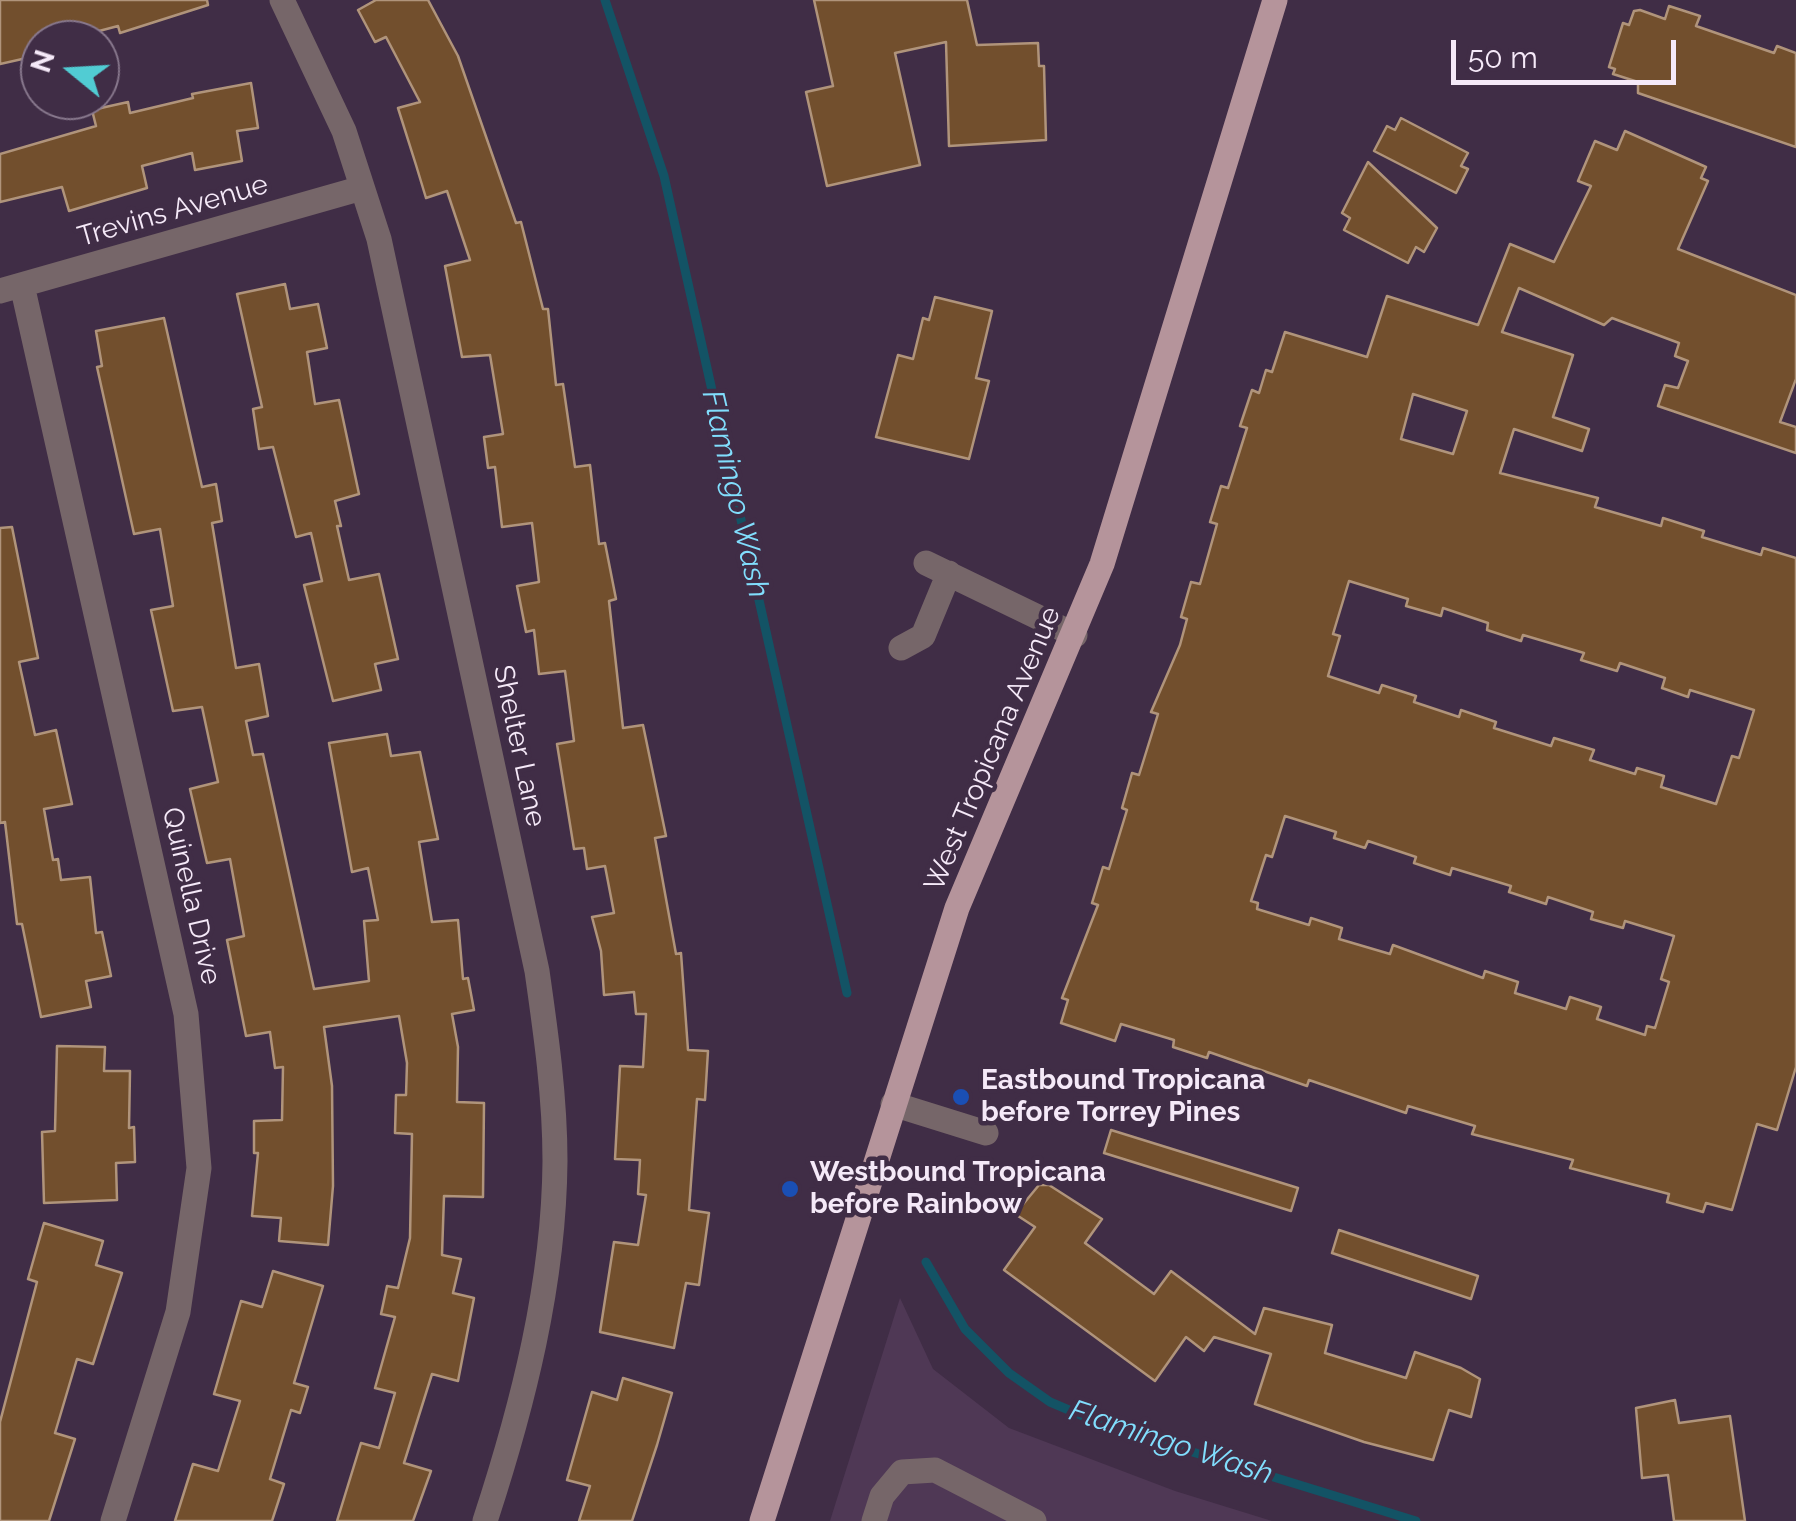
<!DOCTYPE html>
<html>
<head>
<meta charset="utf-8">
<style>
  body { margin:0 }
  #map { position:relative; width:1796px; height:1521px; overflow:hidden; background:#402d46; font-family:Raleway,sans-serif }
  canvas { display:block }
  .north { position:absolute; left:20px; top:20px; width:100px; height:100px; box-sizing:border-box; background:#402d46; border:2px solid #88788d; border-radius:50%; rotate:288deg; font-size:28px; font-weight:700; line-height:40px; text-align:center; color:#f5e9f8 }
  .north::after { content:''; display:block; margin:auto; width:35px; height:45px; background:#51ccd3; clip-path:polygon(50% 0,100% 100%,50% 72%,0 100%) }
  .scale { position:absolute; left:1451px; top:40px; width:225px; height:45px; box-sizing:border-box; border:5px solid #f5e9f8; border-top:0; padding-left:12px; font-size:30px; line-height:35px; white-space:nowrap; color:#f5e9f8; -webkit-text-stroke:8px #402d46; paint-order:stroke }
</style>
</head>
<body>
<div id="map">
<canvas width="1796" height="1521"></canvas>
<div class="north">N</div>
<div class="scale">50 m</div>
</div>
<script>
const context = document.querySelector('canvas').getContext('2d');
context.lineJoin = 'round';
function fill(path, color) { context.fillStyle = color; context.fill(path, 'evenodd'); }
function stroke(path, color, width, dash) { context.strokeStyle = color; context.lineWidth = width; context.lineCap = dash ? 'butt' : 'round'; context.setLineDash(dash || []); context.stroke(path); }
function label(font, color, halo, rows, align = 'center') {
  context.font = font + ' Raleway,sans-serif'; context.lineWidth = 9; context.setLineDash([]); context.textBaseline = 'middle'; context.strokeStyle = halo; context.fillStyle = color; for (const [text, x, y, turn = 0] of rows) {
    context.save(); context.translate(x, y); context.rotate((+turn || 0) * Math.PI / 180); context.textAlign = isNaN(turn) ? turn : align; if (halo) context.strokeText(text, 0, 0); context.fillText(text, 0, 0); context.restore();
  }
}
fill(new Path2D(`
  M900 1298 933 1369 1009 1428 1175 1491 1272 1521H830Z`), '#4f3855');
stroke(new Path2D(`
  M605 0 664 176 847 993
  M926 1262 965 1329 1009 1373 1050 1402 1102 1424 1416 1521`), '#135365', 9);
const building = new Path2D(`
  M0 0H207L208 5 120 33 118 26 65 40H40V55L0 64Z
  M376 0H428L458 56 516 223 521 222 543 309H548L556 385 563 384 575 467 590 465 599 544 605 543 616 599 609 601 623 728 643 725 666 836 655 838 676 954 681 953 688 1050 708 1051 705 1100 697 1099 689 1210 709 1213 699 1285 686 1283 674 1348 600 1332 614 1242 638 1245 646 1195 638 1194 640 1160 615 1159 620 1066 643 1067 646 1014H636L634 992 604 995 601 951 592 917 614 913 605 866 587 869 584 848 574 849 557 744 574 741 565 671 539 674 534 630 526 632 517 586 539 582 532 523 502 527 495 467 488 468 484 437 503 434 490 355 462 357 445 266 470 260 447 191 426 198 416 165 398 108 420 102 386 37 375 42 358 10Z
  M814 0H967L977 45 1038 43 1039 66H1044L1046 140 949 146 946 42 895 53 920 165 827 186 806 92 833 86Z
  M1669 6 1700 16 1696 26 1774 53 1777 46 1796 53V147L1638 93V82L1613 74 1615 69 1609 67 1623 23 1629 25 1634 11 1640 10 1665 19Z
  M251 83 258 128 237 131 242 161 195 170 192 153 142 166 147 188 69 211 62 187 0 202V154L96 126 92 110 128 102 130 113 193 98 192 94Z
  M1401 118 1468 153 1461 166 1468 169 1456 193 1374 151 1387 126 1395 130Z
  M1625 131 1706 167 1701 178 1708 181 1678 249 1796 295V379L1780 422 1796 427V453L1658 406 1665 385 1678 388 1688 361 1675 356 1679 343 1612 318 1604 325 1519 288 1502 332 1573 355 1553 417 1589 429 1582 451 1514 429 1500 473 1598 498 1595 507 1661 526 1663 518 1704 531 1702 537 1761 555 1763 548 1796 558V1067L1777 1130 1757 1124 1732 1210 1706 1203 1703 1212 1667 1202 1669 1194 1570 1168 1573 1160 1472 1134 1475 1126 1408 1106 1406 1113 1309 1080 1307 1086 1209 1052 1207 1058 1173 1047 1174 1040 1121 1024 1115 1041 1061 1023 1068 1000 1062 998 1098 905 1092 903 1103 867 1109 869 1127 810 1122 808 1132 773 1139 775 1158 714 1151 712 1180 645 1187 619 1181 617 1191 582 1200 584 1217 524 1210 522 1221 486 1228 488 1247 428 1240 426 1252 390 1259 393 1266 370 1272 372 1285 332 1367 357 1387 296 1478 325 1510 244 1554 262 1591 186 1578 181 1595 141 1617 150ZM1413 394 1467 411 1453 454 1401 439ZM1349 581 1408 599 1406 606 1441 616 1443 608 1488 623 1487 630 1521 641 1523 635 1584 653 1581 660 1617 671 1620 663 1665 678 1662 688 1688 697 1690 690 1754 710 1739 758 1732 756 1716 804 1661 787 1664 776 1637 768 1635 774 1590 760 1594 750 1554 738 1551 746 1494 728 1496 722 1461 710 1459 717 1414 702 1416 696 1382 685 1379 693 1328 676 1340 636 1333 634ZM1285 816 1336 832 1334 838 1365 848 1368 841 1416 857 1414 863 1450 875 1452 868 1511 886 1509 892 1546 904 1548 897 1593 912 1591 919 1623 928 1625 921 1674 936 1661 979 1669 982 1655 1028 1647 1026 1645 1035 1597 1019 1601 1007 1570 997 1566 1009 1515 993 1518 982 1485 971 1483 978 1393 945 1390 954 1339 939 1342 928 1311 918 1309 925 1257 909 1258 903 1251 901 1266 855 1272 857Z
  M1368 162 1437 228 1424 252 1416 247 1408 263 1344 230 1350 218 1342 213Z
  M285 284 290 309 318 304 327 348 307 352 315 404 339 400 359 494 335 501 341 526H337L349 580 379 574 398 659 375 664 381 690 333 701 304 585 322 581 311 533 296 537 273 447 259 449 253 409 262 407 237 294Z
  M935 297 992 311 976 378 989 381 969 459 876 437 898 355 913 359 923 318 929 320Z
  M164 318 202 487 216 484 222 521 212 523 236 668 259 664 268 716 246 721 253 755 263 754 314 989 369 981 364 921 378 920 368 868 352 872 329 743 387 734 391 756 420 752 438 839 419 842 432 922 458 920 463 979 468 978 474 1010 452 1014 458 1047 457 1102 484 1103 483 1197 444 1196 442 1255 461 1259 453 1293 474 1298 458 1381 432 1374 404 1463 431 1471 413 1521H337L361 1443 379 1448 395 1393 375 1388 395 1317 381 1314 387 1286 398 1288 410 1238 412 1134 395 1133 396 1095H406L407 1063 399 1016 324 1027 332 1086 333 1186 328 1245 279 1241 281 1218 252 1216 258 1153H254V1121L282 1120 283 1067 275 1068 270 1032 246 1036 227 940 244 936 230 859 207 863 190 789 218 782 202 707 173 711 151 610 173 606 160 529 134 534 97 367 102 366 96 331Z
  M12 527 38 658 19 662 35 735 56 730 72 804 44 809 53 860 58 859 61 880 90 877 96 933 102 932 111 976 86 981 91 1007 41 1017 22 924H17L5 822 0 823V528Z
  M57 1046 105 1047 104 1071H130L129 1128 134 1127 135 1162 116 1163 117 1200 44 1203 42 1132 55 1131Z
  M1111 1130 1298 1188 1291 1211 1104 1153Z
  M1039 1185H1049L1102 1219 1085 1243 1154 1294 1171 1271 1255 1334 1264 1308 1332 1325 1325 1353 1406 1378 1415 1352 1461 1368 1480 1379 1471 1417 1449 1410 1433 1460 1364 1442 1255 1404 1271 1354 1214 1337 1204 1351 1186 1337 1155 1381 1004 1270 1035 1227 1015 1214Z
  M44 1223 103 1241 96 1265 122 1273 93 1364 77 1359 55 1433 75 1439 49 1521H0V1422L37 1282 28 1279Z
  M1339 1230 1478 1276 1471 1299 1332 1253Z
  M273 1271 323 1286 294 1383 308 1387 300 1413 291 1410 270 1479 284 1484 272 1521H175L193 1464 218 1471 240 1401 214 1394 241 1301 262 1307Z
  M623 1378 672 1393 657 1445 632 1521H579L590 1486 567 1480 592 1392 617 1400Z
  M1675 1400 1679 1423 1730 1416 1745 1521H1674L1668 1475 1642 1478 1636 1408Z`);
fill(building, '#724f2d');
stroke(building, '#b0947b', 2.5);
stroke(new Path2D(`
  M282 0 344 131 379 239 537 971C546 1034 555 1097 555 1161 554 1284 523 1405 485 1521
  M22 285 186 1014 199 1168 178 1312 113 1521
  M0 291 362 188
  M926 563 1075 635
  M901 648 923 636 949 573
  M893 1104 986 1133
  M874 1521 882 1496 902 1472 935 1470 1034 1521`), '#766669', 25);
stroke(new Path2D(`
  M762 1521 957 908 1102 564 1275 0`), '#b5949b', 25);
for (const [x, y, r, color] of [
  [961,1097,10,"#1a4fb4"],
  [790,1189,10,"#1a4fb4"]
]) { const dot = new Path2D(); dot.arc(x, y, r, 0, 2 * Math.PI); context.fillStyle = color; context.fill(dot); stroke(dot, '#402d46', 4); }
label('28px', '#f5e9f8', '#402d46', [
  ["Trevins Avenue",173,211,-16],
  ["Shelter Lane",519,746,78],
  ["West Tropicana Avenue",993,749,-67],
  ["Quinella Drive",191,896,77]
]);
label('bold 28px', '#f5e9f8', '#402d46', [
  ["Eastbound Tropicana",981,1081],
  ["before Torrey Pines",981,1113],
  ["Westbound Tropicana",810,1173],
  ["before Rainbow",810,1205]
], 'left');
label('italic 30px', '#81defd', '#402d46', [
  ["Flamingo Wash",735,494,77],
  ["Flamingo Wash",1171,1443,18]
]);
</script>
</body>
</html>
